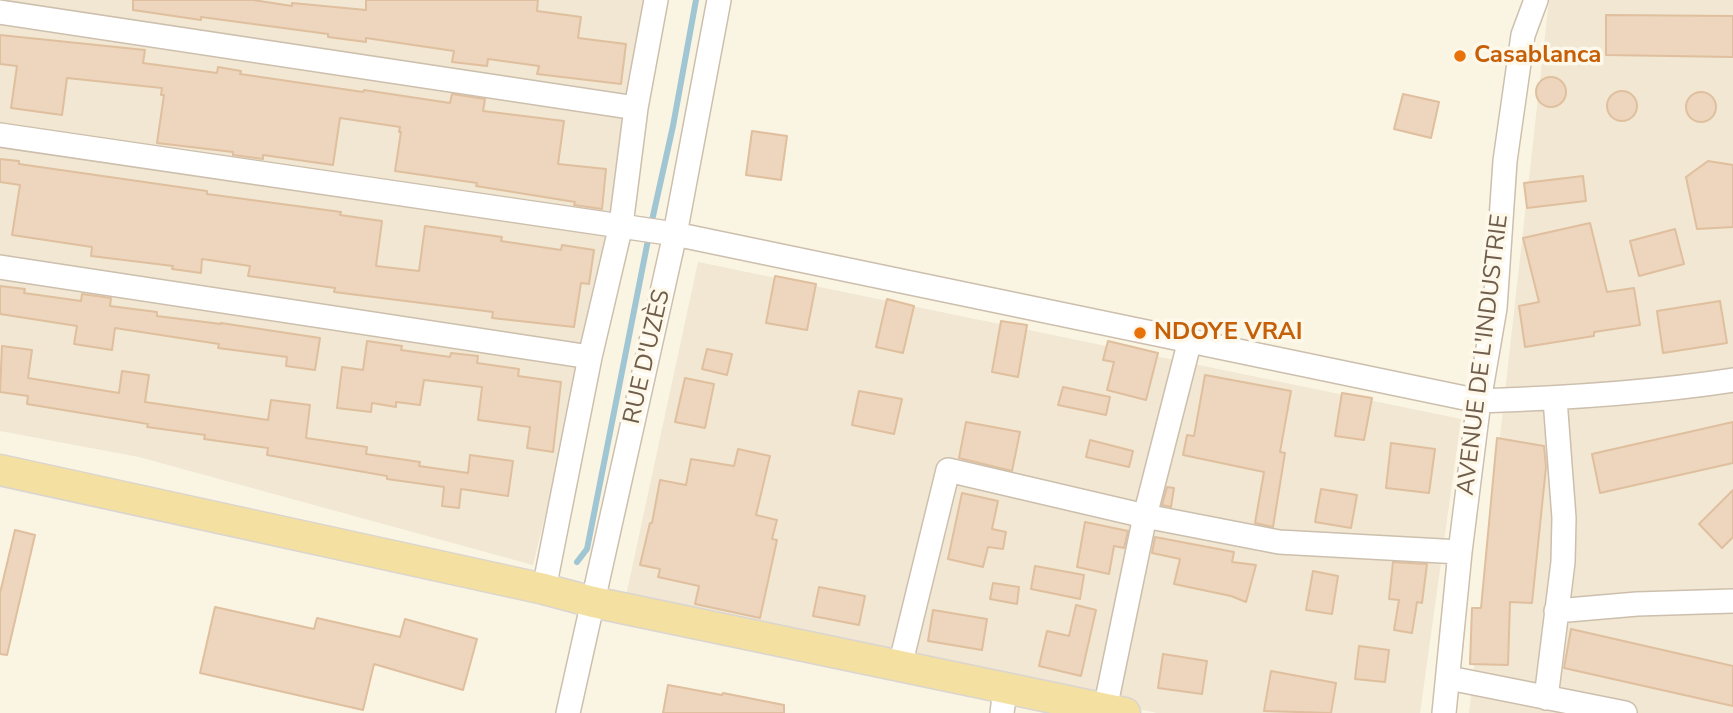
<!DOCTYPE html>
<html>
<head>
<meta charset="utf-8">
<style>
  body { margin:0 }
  canvas { display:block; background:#faf4e3 }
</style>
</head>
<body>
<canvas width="1733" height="713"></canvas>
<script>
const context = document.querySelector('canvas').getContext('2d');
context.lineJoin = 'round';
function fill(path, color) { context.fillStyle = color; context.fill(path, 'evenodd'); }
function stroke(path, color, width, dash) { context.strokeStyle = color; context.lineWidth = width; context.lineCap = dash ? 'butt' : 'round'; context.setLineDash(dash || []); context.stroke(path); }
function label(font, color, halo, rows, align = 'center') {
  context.font = font + ' "Nunito Sans",sans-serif'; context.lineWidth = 7; context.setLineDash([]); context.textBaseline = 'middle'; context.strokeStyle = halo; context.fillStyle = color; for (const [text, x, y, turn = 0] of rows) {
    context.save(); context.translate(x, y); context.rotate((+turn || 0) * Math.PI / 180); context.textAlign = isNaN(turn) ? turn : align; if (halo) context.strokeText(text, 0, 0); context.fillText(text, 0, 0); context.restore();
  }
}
fill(new Path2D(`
  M0 0H648L607 262 533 565 139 457 0 431Z
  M1549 0H1733V713H1469Z
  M698 262 1461 419 1420 713H1157L626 596Z`), '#f1e7d2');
stroke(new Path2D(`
  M651 225 673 126 696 0
  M577 562 587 549 649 235`), '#a0c5d3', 6);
const building = new Path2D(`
  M133 0H253L292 6V3L366 10V0H538L537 11 581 17 578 38 626 44 621 84 537 74 539 66 488 59 487 66 452 62 454 51 366 38V42L328 37V34L201 17V20L133 10Z
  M1606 15 1733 16V57L1606 55Z
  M0 35 145 50 143 63 217 73 218 67 241 71 240 74 363 92 364 90 450 103 452 94 485 99 483 111 564 121 558 164 606 169 602 209 574 205 575 202 476 186 477 183 395 171 401 132H399L400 127 340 118 333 165 263 155V159L233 155V152L157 143 164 95H161L162 88 67 78 62 115 11 108 17 66 0 64Z
  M1536 92a15 15 0 1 1 30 0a15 15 0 1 1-30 0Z
  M1607 106a15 15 0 1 1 30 0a15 15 0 1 1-30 0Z
  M1686 107a15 15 0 1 1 30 0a15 15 0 1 1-30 0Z
  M1403 94 1439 102 1431 138 1394 129Z
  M752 131 787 136 781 180 746 175Z
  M0 159 19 161V164L207 191V194L341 212 340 215 382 221 376 266 419 271 425 226 502 237 501 241 561 250 562 245 594 250 589 284 581 283 574 327 492 318 493 312 334 292 335 288 248 276 250 266 202 259 201 273 172 269 173 266 91 256 92 247 12 235 20 185 0 182Z
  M1708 161 1733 165V227L1697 229 1686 177Z
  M1583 176 1586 201 1527 208 1524 183Z
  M1590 223 1607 292 1634 288 1640 325 1594 332V336L1525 347 1519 306 1539 302 1523 238Z
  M1675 229 1684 264 1639 276 1630 241Z
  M775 276 816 284 807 330 766 323Z
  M0 286 25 289 24 293 81 301 82 294 111 298 110 306 157 312V316L221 324V323L320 338 315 370 286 366 287 357 218 348 219 344 115 328 112 350 74 344 77 326 0 314Z
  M887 299 914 306 903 353 876 347Z
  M1720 301 1727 343 1663 353 1657 311Z
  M1001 321 1027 325 1018 377 992 372Z
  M367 341 402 346 401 350 450 357 451 353 478 356 477 363 519 369 518 376 561 382 553 452 527 448 530 427 478 420 482 387 424 380 420 405 396 402V407L372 403 371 412 337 408 342 367 363 370Z
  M1108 341 1158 353 1146 400 1107 390 1114 362 1103 360Z
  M2 346 32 350 28 378 119 393 122 371 149 375 145 402 268 420 271 400 310 405 306 438 367 447 366 454 420 462 419 466 468 473 470 455 513 461 508 496 461 489 459 508 442 506 444 487 387 479V476L267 455 268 448 204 439 205 435 147 427 148 424 27 404 28 396 0 392Z
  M707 349 732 354 727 375 702 369Z
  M1205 375 1291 391 1280 452 1285 453 1273 527 1255 523 1264 472 1183 455 1187 435 1194 436Z
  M685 378 714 384 705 428 675 422Z
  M1063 387 1110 397 1106 415 1058 405Z
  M859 391 902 399 894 434 852 425Z
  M1342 393 1372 398 1364 440 1335 436Z
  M966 422 1020 432 1012 471 959 458Z
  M1733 422V463L1600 493 1592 454Z
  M1497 438 1544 446 1546 467 1532 603 1510 602 1508 665 1470 664 1472 608H1481Z
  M1090 440 1133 451 1129 467 1086 457Z
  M1391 443 1435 449 1429 493 1386 488Z
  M738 449 770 456 756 515 777 520 772 539 777 540 760 618 695 604 699 586 658 577 660 569 640 565 650 523H652L660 480 686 485 691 459 734 466Z
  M1167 487 1174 488 1171 507 1162 505Z
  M1321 489 1357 495 1351 528 1315 522Z
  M1733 490V537L1722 548 1699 524Z
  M962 493 998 501 992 529 1006 532 1003 549 988 547 983 567 948 559Z
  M1085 522 1128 531 1124 548 1114 546 1109 574 1077 567Z
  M15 530 35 535 7 655 0 654V593Z
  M1155 537 1234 552 1232 562 1256 565 1246 602 1231 596 1174 584 1180 559 1152 553Z
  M1393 562 1427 564 1422 603 1417 602 1412 633 1394 630 1399 600 1389 599Z
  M1035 566 1084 575 1080 599 1031 589Z
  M1313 571 1338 576 1332 614 1306 610Z
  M993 583 1019 587 1017 604 990 599Z
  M819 587 865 596 859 625 813 616Z
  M1076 605 1096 610 1081 676 1039 666 1047 631 1069 636Z
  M215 607 314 629 317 618 400 637 405 619 477 639 463 690 374 664 363 710 200 673Z
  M933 610 987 619 982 650 928 641Z
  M1571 629 1733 666V706L1564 668Z
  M1359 646 1389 650 1385 682 1355 679Z
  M1163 654 1207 661 1202 694 1158 688Z
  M1271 671 1336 683 1331 713 1264 711Z
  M668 685 722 695 723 693 784 705V713H663Z`);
fill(building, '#edd6bd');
stroke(building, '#dfbf9e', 2);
const minor = new Path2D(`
  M0 12 636 108
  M0 135 675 234 1479 401C1564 398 1649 393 1733 380
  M0 267 590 357
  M544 589 590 357 621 225 636 108 656 0
  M1556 611 1637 604 1733 601
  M900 666 948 470 1145 516 1279 542 1460 552
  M1449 678 1625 713
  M1546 698 1563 562 1564 518 1555 399
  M1105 709 1145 516 1190 340
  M568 713 675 234 719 0
  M1002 713 1005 689
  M1444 713 1460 552 1479 401 1495 308 1505 161 1523 35 1536 0`);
const major = new Path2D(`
  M0 470 544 589 593 602 1125 713`);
stroke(minor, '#cdbfad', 26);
stroke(major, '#dad5d0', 33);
stroke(minor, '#fff', 23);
stroke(major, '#f4e0a0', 30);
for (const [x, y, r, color] of [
  [1460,56,7,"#e8710a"],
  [1140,333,7,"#e8710a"]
]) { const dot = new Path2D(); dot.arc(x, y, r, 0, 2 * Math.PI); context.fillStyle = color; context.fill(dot); stroke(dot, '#fdf8e9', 2.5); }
label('bold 24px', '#c56008', '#fdf8e9', [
  ["Casablanca",1474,56],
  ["NDOYE VRAI",1154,333]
], 'left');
label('24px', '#705d4b', '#fdf8e9', [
  ["AVENUE DE L'INDUSTRIE",1484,355,-83],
  ["RUE D'UZÈS",648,357,-77]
]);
</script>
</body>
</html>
